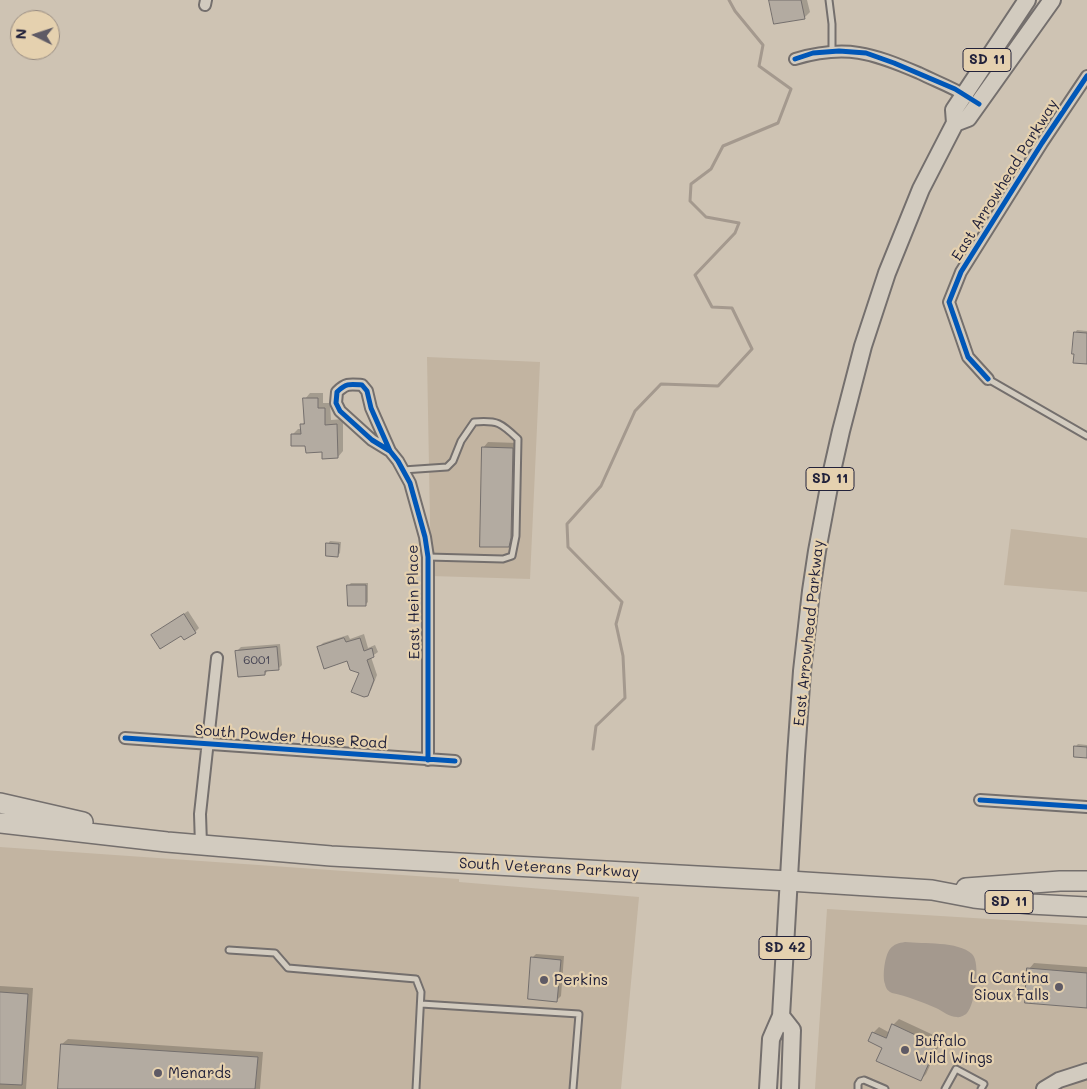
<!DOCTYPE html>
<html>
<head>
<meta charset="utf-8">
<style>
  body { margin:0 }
  #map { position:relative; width:1087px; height:1089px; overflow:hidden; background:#cec3b3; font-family:Mali,sans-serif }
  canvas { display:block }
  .north { position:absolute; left:10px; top:10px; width:50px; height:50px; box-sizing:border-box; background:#e5d1af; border:1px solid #978b81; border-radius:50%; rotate:274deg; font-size:14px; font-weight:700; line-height:20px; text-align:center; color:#22223b }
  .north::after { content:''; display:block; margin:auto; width:18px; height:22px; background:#5e5a65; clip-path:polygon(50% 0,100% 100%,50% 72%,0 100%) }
</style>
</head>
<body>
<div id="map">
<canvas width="1087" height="1089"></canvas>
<div class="north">N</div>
</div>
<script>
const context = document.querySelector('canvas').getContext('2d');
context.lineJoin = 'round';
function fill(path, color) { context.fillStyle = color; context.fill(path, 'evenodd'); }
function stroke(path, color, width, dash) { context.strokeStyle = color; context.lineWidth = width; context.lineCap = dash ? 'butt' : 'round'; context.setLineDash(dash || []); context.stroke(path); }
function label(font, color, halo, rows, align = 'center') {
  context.font = font + ' Mali,sans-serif'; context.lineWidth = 4.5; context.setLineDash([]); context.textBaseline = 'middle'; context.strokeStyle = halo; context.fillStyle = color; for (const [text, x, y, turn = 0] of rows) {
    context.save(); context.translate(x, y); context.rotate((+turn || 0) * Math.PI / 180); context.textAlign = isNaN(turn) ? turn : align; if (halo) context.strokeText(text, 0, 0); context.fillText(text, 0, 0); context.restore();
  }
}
fill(new Path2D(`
  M427 357 540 362 530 579 431 576Z
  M1011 529 1087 538V592L1004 585Z
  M0 847 459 879V882L639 897 621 1089H0Z
  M827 909 1087 925V1089H815Z`), '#c2b4a1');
fill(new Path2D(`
  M905 942C923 944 958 941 972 954 981 962 975 1005 967 1013 965 1015 960 1018 957 1017 949 1017 943 1011 936 1008 922 1002 907 996 892 993 888 991 886 989 885 984 882 976 885 955 890 949 894 944 899 943 905 942Z`), '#a4998e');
fill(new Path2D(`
  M771 0H807L810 12 804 18Z
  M1077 330 1087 331V363L1075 333Z
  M310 393H323V403H330L331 420 343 419V451L338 457 307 444 292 435 298 429H302V425L305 421V399Z
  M488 442 518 443 514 540 509 546 483 448Z
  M330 541 341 542 340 553 338 555 328 544Z
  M351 583H368V602L365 605 349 585Z
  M188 611 199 628 195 632H156Z
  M364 634 368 648 375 645 378 652 371 657 377 675 371 690 367 695 361 673 348 660 319 647 323 643 348 635 350 639Z
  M280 644 282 665 278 669H269L265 674 237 651 241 647Z
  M1078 744 1087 745V757L1075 747Z
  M536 954 564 956 561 996 557 1000 532 958Z
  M1034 963 1087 967V1007L1029 969Z
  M0 986 33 988 26 1089H0Z
  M899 1019 942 1039 926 1074 921 1080 883 1047 873 1033 879 1027 890 1033 893 1025Z
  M68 1039 263 1052 260 1089H59L62 1044Z`), '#0003');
stroke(new Path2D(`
  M593 749 596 726 625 698 623 656 616 624 622 602 568 547 567 524 601 486 635 411 661 384 718 386 752 349 732 308 712 307 695 275 735 233 739 223 706 217 690 201 691 184 711 169 723 146 778 123 791 89 759 66 763 45 735 11 729 0`), '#a4998e', 3);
const building = new Path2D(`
  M769 0H801L805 19 774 24Z
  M1074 332 1087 333V364L1073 363 1074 354H1072Z
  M303 398H318V408H325V425L337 424 338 458 322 459V452L306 453 305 446H291V434H301L300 424H304Z
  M482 447 513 448 511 538 509 547H480Z
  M326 543 339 544 338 557 326 556Z
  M347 585H366V606H348Z
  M184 614 196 633 184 640 181 636 160 649 151 635Z
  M344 638 346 642 360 638 364 651 372 648 374 657 367 660 374 680 368 696 364 697 351 692 359 673 350 670 347 661 324 669 317 647Z
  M277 647 279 670 265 671V675L238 677 235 651Z
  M1074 746 1087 747V758L1074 757Z
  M531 957 561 960 557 1002 528 999Z
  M1027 968 1087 973V1008L1025 1003Z
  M0 992 28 994 22 1085 0 1084Z
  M892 1024 937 1045 921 1081 876 1061 882 1048 868 1041 872 1032 886 1038Z
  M61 1044 258 1057 255 1089H58Z`);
fill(building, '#b3aba1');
stroke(building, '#746f6d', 1);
const lane = new Path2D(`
  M829 0 832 24V51
  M988 379 1087 436
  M403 470 447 467 453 461 461 441 474 422C498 420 501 423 518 439L516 536 512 556 503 559 428 557
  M229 950 275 953 288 968 416 979 421 992 416 1089
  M421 1004 579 1014 573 1089
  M858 1089V1084L860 1081 864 1080 885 1089
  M945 1089 956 1069 984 1084 981 1089`);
const street = new Path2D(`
  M205 5 206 0
  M795 59C846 44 872 53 919 73 935 81 952 87 968 97
  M988 379 968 357 949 302 961 272 1042 143 1087 76
  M390 451 372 440 340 411 336 403 337 392C346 383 350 384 362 385L367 391 371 408 390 451 398 461 410 483 425 537 428 557V760
  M125 738 455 761
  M980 800 1087 807
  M201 845 200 814 217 658`);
const secondary = new Path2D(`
  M1044 1089 1059 1080 1087 1071`);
const primary = new Path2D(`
  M955 123 968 118 1052 0
  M781 1016 792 1030 790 1089
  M768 1089 771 1039 781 1016 796 756 802 671 811 591 817 551 832 471 841 431 863 346 887 273 921 189 955 123 954 110 1027 0`);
const highway = new Path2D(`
  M0 803 83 822
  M0 823 167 842 331 856 789 881 932 890 974 898 1030 904 1087 907
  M966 888 1060 881H1087`);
stroke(lane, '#746f6d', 9);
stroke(street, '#746f6d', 14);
stroke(secondary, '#746f6d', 18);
stroke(primary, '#746f6d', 20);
stroke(highway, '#746f6d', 22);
stroke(lane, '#d2cbbf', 5);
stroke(street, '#d2cbbf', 10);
stroke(secondary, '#d2cbbf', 14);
stroke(primary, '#d2cbbf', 16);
stroke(highway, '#d2cbbf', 19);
stroke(new Path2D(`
  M795 59 813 53 839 51 866 53 894 63 955 89 979 104
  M988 379 968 357 949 302 961 272 1042 143 1087 76
  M390 451 372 440 340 411 336 403 337 392C346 383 350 384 362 385L367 391 371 408 390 451 398 461 410 483 425 537 428 557V760
  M125 738 455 761
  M980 800 1087 807`), '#0057b8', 5);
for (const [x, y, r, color] of [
  [544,980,5,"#5e5a65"],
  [1059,987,5,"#5e5a65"],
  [905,1050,5,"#5e5a65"],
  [158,1073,5,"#5e5a65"]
]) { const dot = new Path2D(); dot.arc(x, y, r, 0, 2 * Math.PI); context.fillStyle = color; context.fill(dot); stroke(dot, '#e5d1af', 2); }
label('12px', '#464454', null, [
  ["6001",257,660]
]);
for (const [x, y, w] of [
  [987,60,48],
  [830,479,48],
  [1009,902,48],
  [785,948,52]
]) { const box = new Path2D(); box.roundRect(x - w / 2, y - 11.5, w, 23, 4); context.fillStyle = '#e5d1af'; context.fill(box); stroke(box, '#22223b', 1); }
label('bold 14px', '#22223b', null, [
  ["SD 11",987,60],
  ["SD 11",830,479],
  ["SD 11",1009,902],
  ["SD 42",785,948]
]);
label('15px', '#22223b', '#e5d1af', [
  ["East Arrowhead Parkway",1005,180,-58],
  ["East Hein Place",414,602,-91],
  ["East Arrowhead Parkway",809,633,-84],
  ["South Powder House Road",291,737,4],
  ["South Veterans Parkway",549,868,3]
]);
label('15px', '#22223b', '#e5d1af', [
  ["La Cantina",1049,978,"right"],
  ["Sioux Falls",1049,995,"right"],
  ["Perkins",554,980],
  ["Buffalo",915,1041],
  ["Wild Wings",915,1058],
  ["Menards",168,1073]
], 'left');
</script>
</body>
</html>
